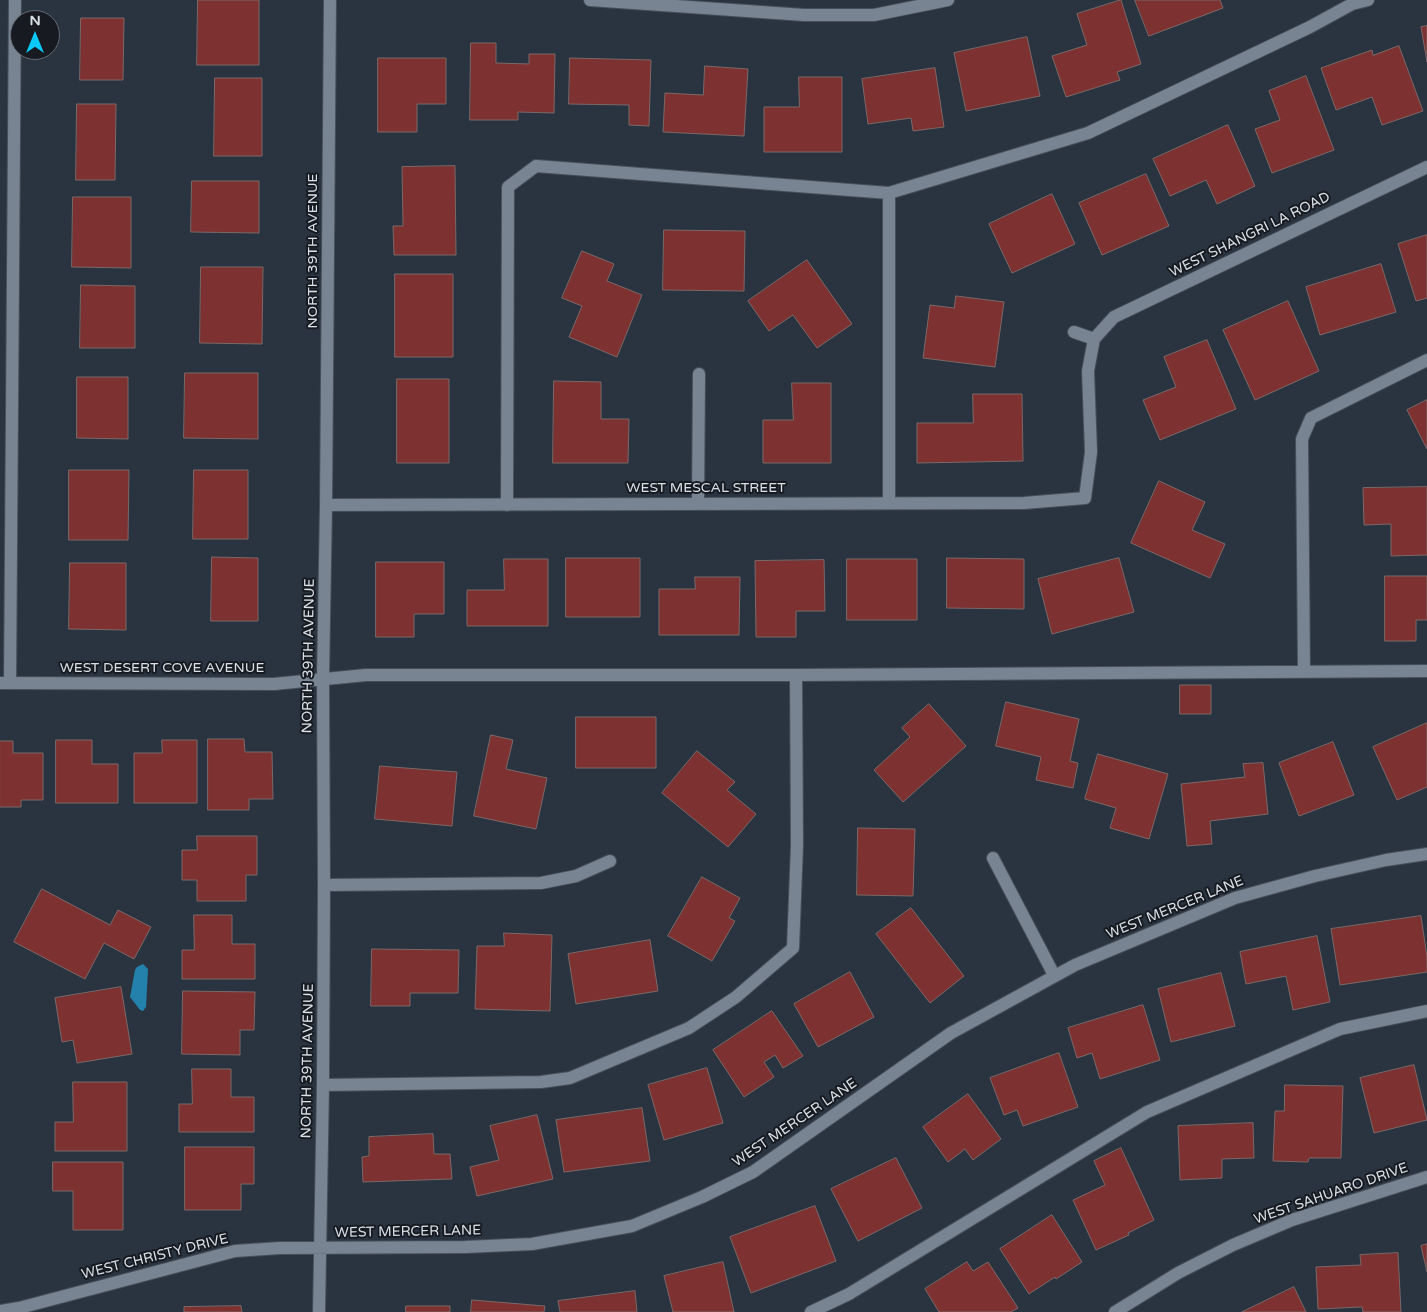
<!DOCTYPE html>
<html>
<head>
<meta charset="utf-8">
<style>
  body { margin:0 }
  #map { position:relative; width:1427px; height:1312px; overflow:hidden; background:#2a3440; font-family:"Varela Round",sans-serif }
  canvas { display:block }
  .north { position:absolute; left:10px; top:10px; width:50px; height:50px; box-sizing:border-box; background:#171b21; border:1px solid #656a70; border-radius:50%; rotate:0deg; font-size:14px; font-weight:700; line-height:20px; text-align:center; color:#d9e0e7 }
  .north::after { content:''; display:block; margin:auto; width:18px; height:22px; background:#0bcafa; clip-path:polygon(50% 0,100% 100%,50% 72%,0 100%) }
</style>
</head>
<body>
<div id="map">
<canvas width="1427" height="1312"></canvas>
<div class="north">N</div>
</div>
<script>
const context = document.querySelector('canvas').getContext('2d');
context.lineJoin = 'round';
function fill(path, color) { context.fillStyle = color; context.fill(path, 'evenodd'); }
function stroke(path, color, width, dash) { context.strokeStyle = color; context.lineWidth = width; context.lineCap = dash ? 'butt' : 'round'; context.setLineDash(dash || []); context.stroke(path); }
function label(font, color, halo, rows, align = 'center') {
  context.font = font + ' "Varela Round",sans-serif'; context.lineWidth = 4; context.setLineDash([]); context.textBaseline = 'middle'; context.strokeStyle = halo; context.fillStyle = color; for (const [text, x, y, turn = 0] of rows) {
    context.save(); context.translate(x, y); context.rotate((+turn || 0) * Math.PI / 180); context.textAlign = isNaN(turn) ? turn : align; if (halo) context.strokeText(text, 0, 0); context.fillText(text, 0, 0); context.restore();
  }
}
fill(new Path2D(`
  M143 964 148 969 146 1007 143 1011 140 1010 130 997 135 970 137 967Z`), '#2381ab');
const building = new Path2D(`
  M198 0H259V65H197Z
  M1121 0 1141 64 1117 72 1120 80 1066 97 1052 56 1087 45 1077 14Z
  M1135 0H1220L1223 8 1149 36Z
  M81 18H124L123 80H80Z
  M1427 26V62L1421 27Z
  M1027 37 1040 96 966 111 954 53Z
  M471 43H496V63L529 64V54H555L554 113 518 112V120H470Z
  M1399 46 1423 111 1382 125 1372 97 1336 110 1321 68 1372 50 1373 55Z
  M378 58H446V104H417V132H378Z
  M570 58 651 60 649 126 629 125V105L569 104Z
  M705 66 748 69 744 136 663 132 665 93 703 95Z
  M935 68 944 127 913 131 911 118 868 124 862 79Z
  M1306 76 1334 150 1272 173 1255 129 1280 120 1269 91Z
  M799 77H842V152H764V107H799Z
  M215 78H262V156H214Z
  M77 104H116L115 180H76Z
  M1228 125 1255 186 1217 204 1206 180 1170 196 1153 159Z
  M455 166 456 255H394L393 226H403L402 167Z
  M1146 174 1169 226 1102 255 1079 203Z
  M192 181H259V233L191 232Z
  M1052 194 1075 244 1012 273 989 224Z
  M73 197H131V268L72 267Z
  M664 230 745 231 744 291 663 290Z
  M1427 235V298L1416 301 1398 244Z
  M582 251 614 264 607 281 642 295 617 357 569 337 582 306 562 298Z
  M807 260 852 324 817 348 793 315 769 331 748 301Z
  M1381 264 1396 312 1320 335 1306 287Z
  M201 267H263L262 344 200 343Z
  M395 274H453V357H395Z
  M81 285 135 286V348H80Z
  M956 296 1004 302 995 367 923 358 930 305 954 308Z
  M1288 301 1319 371 1255 400 1223 330Z
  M1207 340 1236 409 1160 440 1143 400 1176 387 1164 357Z
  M185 373H258V439L184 438Z
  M77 377H128V439L77 438Z
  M397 379H449V463H397Z
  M554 381 601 382V419H629L628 463H553Z
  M792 383H831V463H763V420H793Z
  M973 394H1022L1023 461 917 463V423H973Z
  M1427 400V449L1407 410Z
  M69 470H129L128 540H69Z
  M194 470H248V539H193Z
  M1159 481 1205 502 1192 530 1225 544 1210 578 1131 543Z
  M1427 487V555L1391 556V524L1364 525 1363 488Z
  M212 557 258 558V621H211Z
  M566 558H640V617H566Z
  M947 558 1024 559V609L947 608Z
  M1119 558 1134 612 1052 634 1038 579Z
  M504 559H548V626H467V590H504Z
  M847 559H917V620H847Z
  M824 560 825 611H796V637H756L755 561Z
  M376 562H444V614H414V637H376Z
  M70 563H126V630L69 629Z
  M1385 576H1427V620H1416V641H1385Z
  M695 577H740L739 635H659V589H695Z
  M1180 685H1211V714H1180Z
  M1006 702 1079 719 1070 761 1078 763 1073 788 1036 780 1041 757 996 746Z
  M929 704 966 746 903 802 874 770 910 737 902 728Z
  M576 717H656V768H576Z
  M1427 723V787L1397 800 1373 747Z
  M491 735 513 740 506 769 547 778 536 829 474 816Z
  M208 739H244L245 752H272L273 799H249V810H208Z
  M56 740H92V764H118V803H56Z
  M162 740H197V803H134V753H162Z
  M0 741H13V753H43V800H21V807H0Z
  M1333 742 1354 795 1299 816 1279 763Z
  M697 751 735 782 727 790 756 814 728 847 662 793Z
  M1098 754 1168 774 1149 839 1110 828 1116 808 1085 799Z
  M1263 763 1268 814 1210 821 1212 844 1187 846 1181 784 1245 777 1243 764Z
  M380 766 457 772 452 826 375 819Z
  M858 828 915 829 913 896 857 895Z
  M197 836H257V875H246V901H197V880H182V850H197Z
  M702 877 740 898 729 918 735 921 712 961 668 936Z
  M42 889 110 925 118 910 151 927 134 959 104 943 85 979 14 942Z
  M911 908 964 976 930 1003 876 934Z
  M194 915H232V944H255V979H182V950H194Z
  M1421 916 1427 957V972L1340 985 1331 929Z
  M504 933 552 935 550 1011 475 1009 477 946H504Z
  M1317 936 1330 1002 1293 1010 1286 976 1246 984 1240 952Z
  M650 940 658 991 576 1004 568 954Z
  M372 949 459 950 458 993H410V1006H371Z
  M850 972 874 1017 818 1047 794 1004Z
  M1221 973 1235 1026 1171 1042 1158 989Z
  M121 987 132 1054 77 1063 73 1040 62 1042 55 998Z
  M183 991 255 992 254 1030H240V1055L182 1054Z
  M1143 1005 1160 1060 1100 1079 1092 1053 1077 1058 1068 1028Z
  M772 1011 803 1056 783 1068 775 1055 764 1062 774 1077 744 1097 713 1050Z
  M1059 1053 1078 1107 1023 1126 1017 1110 1004 1115 990 1078Z
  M1414 1065 1427 1120 1374 1133 1360 1078Z
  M707 1068 723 1123 664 1140 648 1085Z
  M192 1069H231V1097H254V1132H179V1104H192Z
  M73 1082H127V1151H55V1122H73Z
  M1285 1085 1343 1086 1341 1158H1309L1308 1162 1273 1161 1275 1111H1284Z
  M968 1094 1001 1139 973 1160 965 1149 948 1162 923 1127Z
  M642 1108 650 1161 564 1172 556 1120Z
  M537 1115 553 1179 477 1196 470 1167 499 1160 490 1126Z
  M1253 1123 1254 1158 1222 1159V1178L1180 1180 1178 1126Z
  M433 1134 434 1154H450L452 1179 363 1182 362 1157 369 1156V1137Z
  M185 1147H254V1184H241V1210H185Z
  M1121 1148 1154 1220 1128 1233 1129 1235 1096 1250 1073 1200 1105 1185 1094 1161Z
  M896 1158 922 1208 858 1241 831 1189Z
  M53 1162H123V1230H73V1191H53Z
  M815 1206 836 1261 751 1293 730 1237Z
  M1052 1215 1082 1262 1056 1279 1055 1277 1029 1294 1000 1249Z
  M1427 1244V1272L1421 1246Z
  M1398 1253 1401 1312H1363L1362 1307 1318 1309 1316 1267 1361 1265 1360 1255Z
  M723 1262 734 1312H673L664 1276Z
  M967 1262 973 1271 988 1262 1018 1308 1011 1312H939L925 1289Z
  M1294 1287 1306 1312H1242Z
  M635 1291 637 1312H560L558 1301Z
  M472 1300 545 1306 544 1312H471Z
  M241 1306 242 1312H184V1307Z
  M406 1306H450V1312H406Z`);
fill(building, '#7d3131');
stroke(building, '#7c6867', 1);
const minor = new Path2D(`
  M590 0 804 15H874L948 0
  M889 193V503
  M1074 332 1094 339
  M698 503 699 374
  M326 505 1024 503 1085 498 1091 452 1088 371 1094 339 1114 317 1427 167
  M507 505 508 187 536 166 889 193 1088 133 1310 27 1352 4 1368 0
  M1304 671 1302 439 1311 418 1427 360
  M0 683 274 684 366 675H796L1427 671
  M10 683 15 0
  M993 858 1054 975
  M324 885 541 883 576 876 610 861
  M323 1085 541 1082 570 1078 689 1028 736 997 793 948 797 845 796 675
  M0 1311 19 1308 235 1251 280 1248 465 1247 532 1244 632 1226 702 1197 753 1172 951 1033 1075 965 1235 898 1315 876 1386 860 1427 854
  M319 1312 323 1085 324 885 323 678 326 505 330 0
  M811 1312 849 1294 1147 1112 1340 1029 1427 1011
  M1115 1312 1178 1273 1233 1245 1292 1220 1427 1177`);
stroke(minor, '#464f59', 14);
stroke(minor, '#788492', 12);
label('14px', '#d9e0e7', '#171b21', [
  ["WEST SHANGRI LA ROAD",1250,235,-26],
  ["NORTH 39TH AVENUE",313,251,-90],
  ["WEST MESCAL STREET",706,488],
  ["NORTH 39TH AVENUE",309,656,-89],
  ["WEST DESERT COVE AVENUE",162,668],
  ["WEST MERCER LANE",1175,908,-22],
  ["NORTH 39TH AVENUE",308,1061,-89],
  ["WEST MERCER LANE",795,1123,-34],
  ["WEST SAHUARO DRIVE",1331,1194,-19],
  ["WEST MERCER LANE",408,1232,-1],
  ["WEST CHRISTY DRIVE",155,1257,-14]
]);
</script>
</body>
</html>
